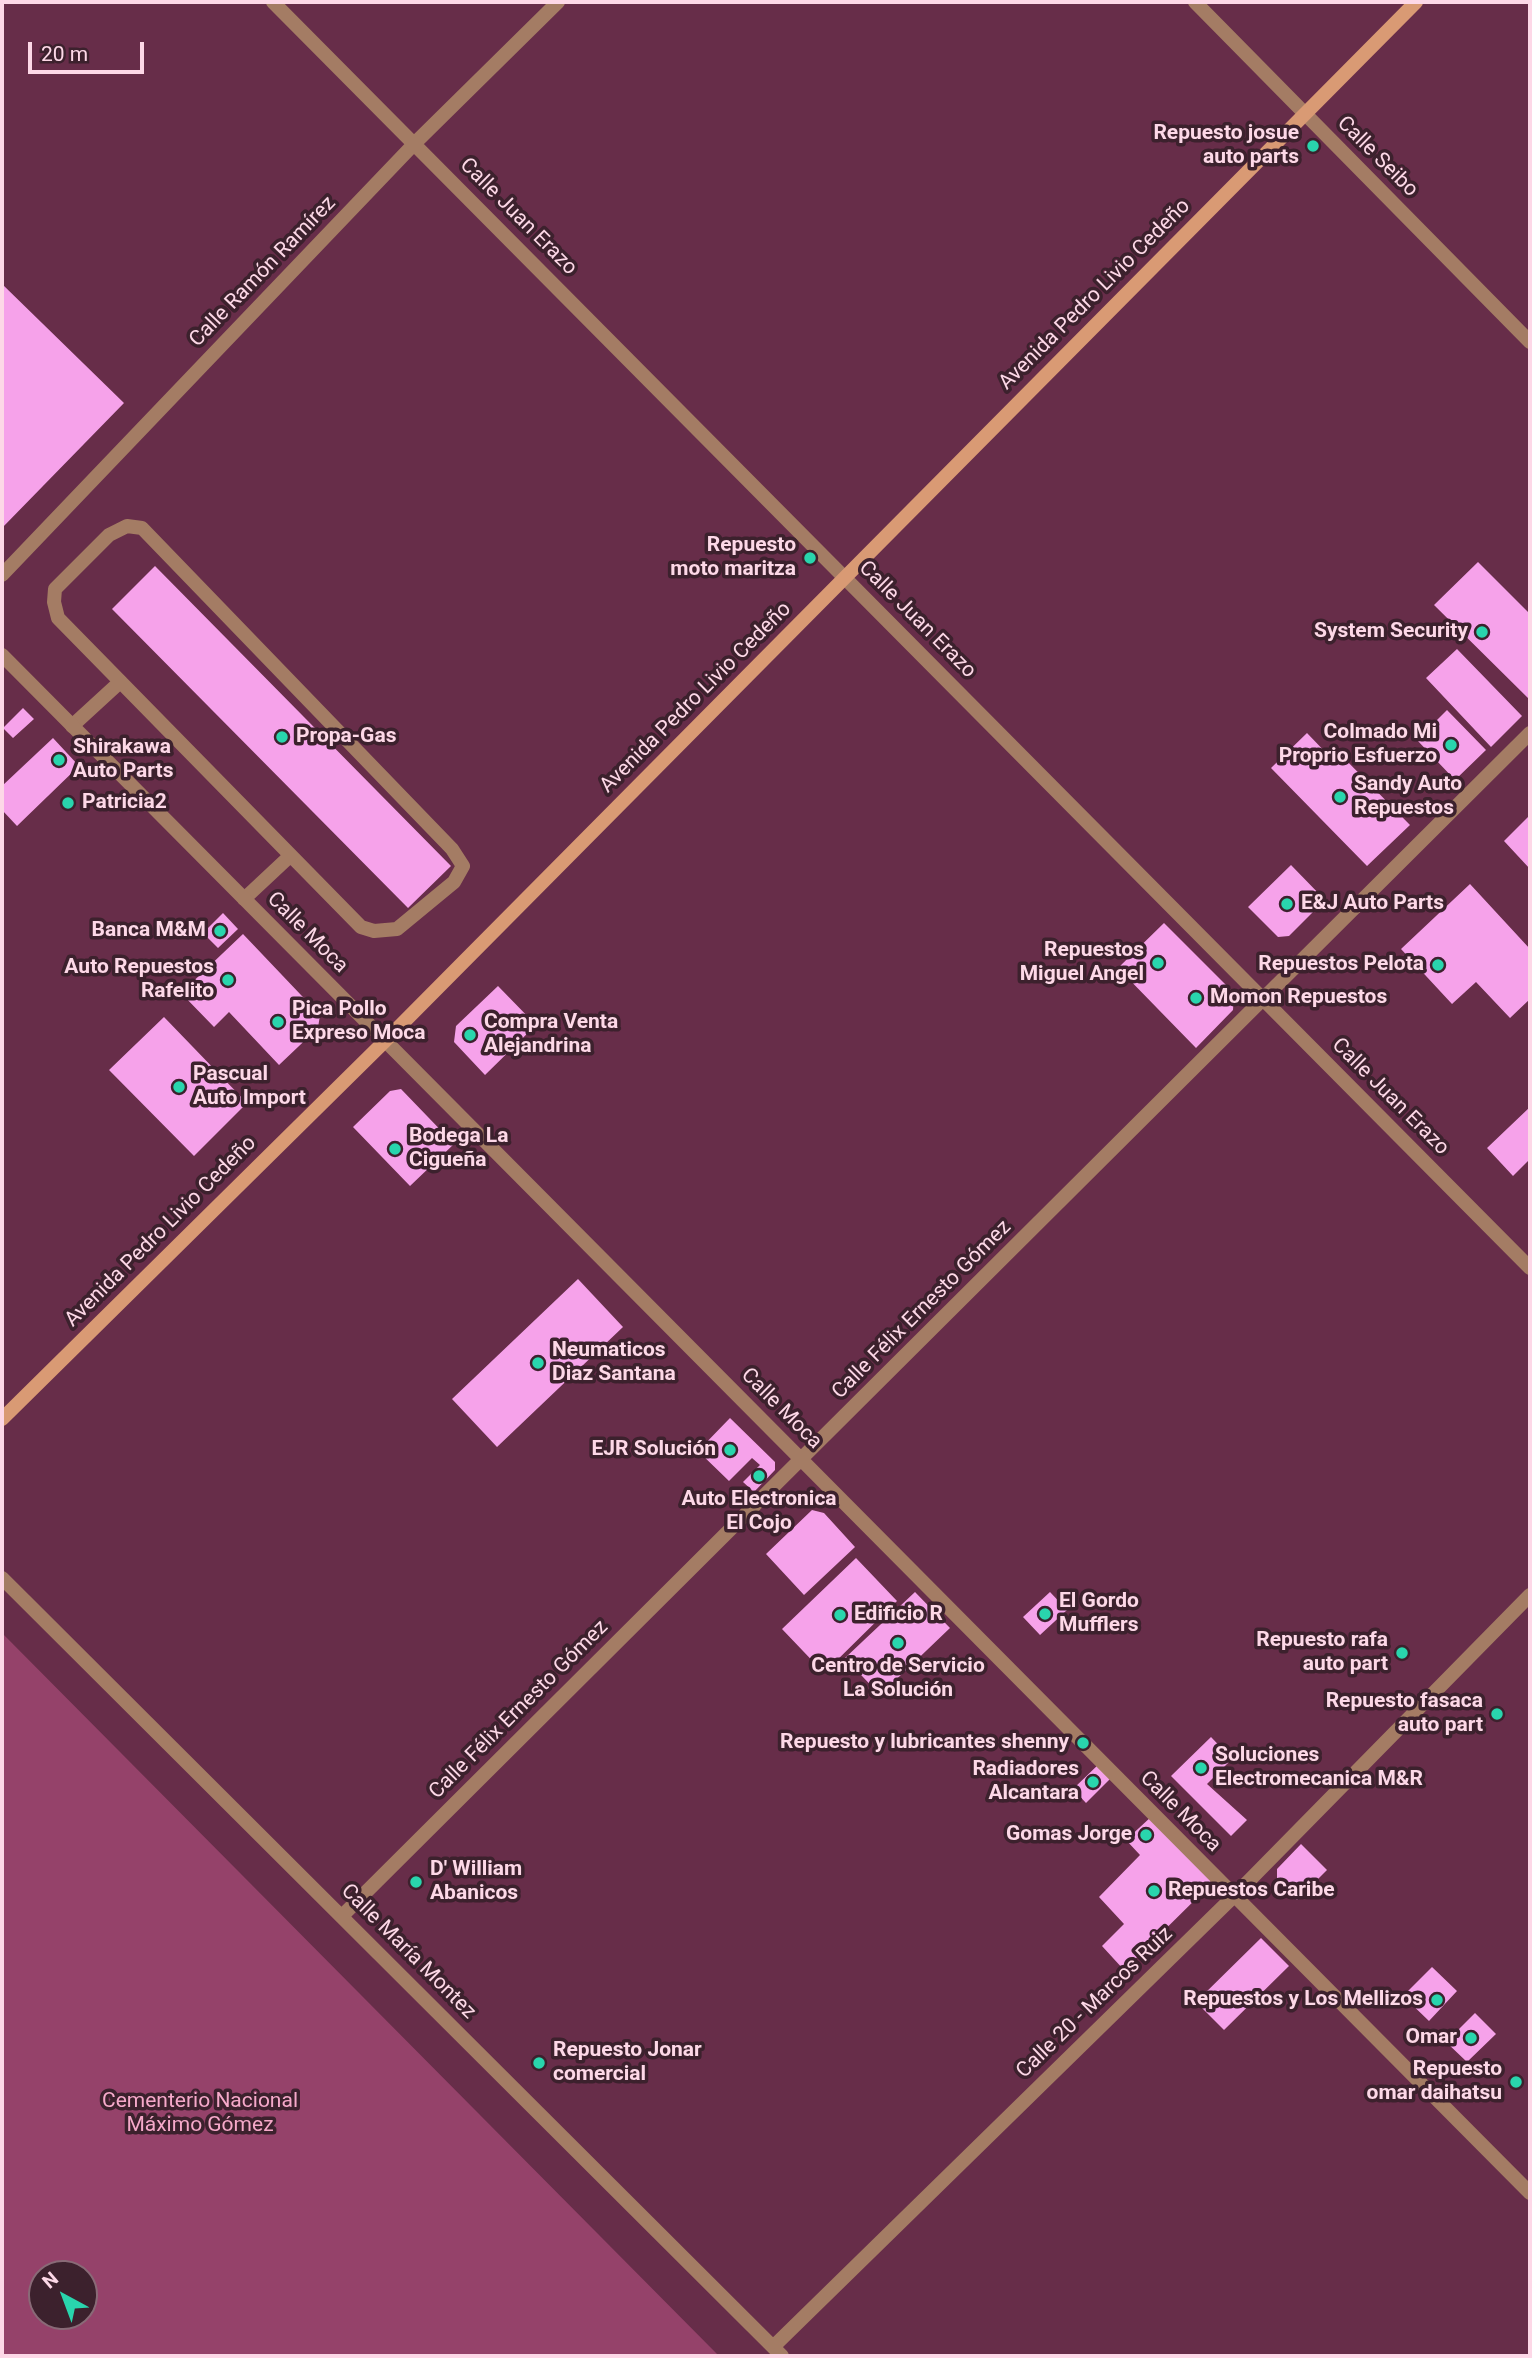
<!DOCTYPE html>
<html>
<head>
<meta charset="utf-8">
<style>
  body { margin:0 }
  #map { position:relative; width:1532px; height:2358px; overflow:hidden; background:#672d49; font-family:Roboto,sans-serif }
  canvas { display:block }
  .frame { position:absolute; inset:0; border:4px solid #fdd8e7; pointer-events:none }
  .north { position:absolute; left:28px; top:2260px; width:70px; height:70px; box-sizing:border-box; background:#3c212d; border:2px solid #896a77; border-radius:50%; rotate:319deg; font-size:19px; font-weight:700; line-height:28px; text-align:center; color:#fdd8e7 }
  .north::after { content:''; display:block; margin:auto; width:24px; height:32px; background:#29d5ad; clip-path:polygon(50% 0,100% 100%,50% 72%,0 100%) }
  .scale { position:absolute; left:28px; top:42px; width:116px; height:32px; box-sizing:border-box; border:4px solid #fdd8e7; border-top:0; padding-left:9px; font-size:21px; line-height:24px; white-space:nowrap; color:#fdd8e7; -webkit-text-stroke:5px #3c212d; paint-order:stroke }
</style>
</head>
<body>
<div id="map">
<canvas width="1532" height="2358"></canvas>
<div class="frame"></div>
<div class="north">N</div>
<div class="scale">20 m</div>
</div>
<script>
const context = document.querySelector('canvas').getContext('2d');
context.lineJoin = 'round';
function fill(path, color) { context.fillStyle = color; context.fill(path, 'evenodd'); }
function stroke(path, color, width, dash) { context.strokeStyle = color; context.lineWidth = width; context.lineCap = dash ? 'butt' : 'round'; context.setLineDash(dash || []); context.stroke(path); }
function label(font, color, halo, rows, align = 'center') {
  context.font = font + ' Roboto,sans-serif'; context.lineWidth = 7; context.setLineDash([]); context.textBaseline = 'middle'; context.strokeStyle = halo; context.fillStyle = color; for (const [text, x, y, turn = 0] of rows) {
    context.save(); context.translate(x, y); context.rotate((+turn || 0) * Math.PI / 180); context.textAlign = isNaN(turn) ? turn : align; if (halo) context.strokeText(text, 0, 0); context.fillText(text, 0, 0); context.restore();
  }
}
fill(new Path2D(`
  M2 1633 719 2356H2ZM42 2274H84V2316H42Z`), '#95426a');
fill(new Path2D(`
  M2 284 124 403 2 528Z
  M1478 562 1530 614V700L1434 605Z
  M155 566 451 866 408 908 112 609Z
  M1457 649 1522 716 1491 747 1426 678Z
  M23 708 34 719 13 738 3 728Z
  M1447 710 1486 750 1455 780 1417 740Z
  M1307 733 1331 758 1338 752 1410 825 1367 866 1271 768Z
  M53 738 79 766 17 826 2 810V786Z
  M1530 815V869L1504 841Z
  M1291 865 1325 900 1289 936 1278 937 1248 907Z
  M1470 884 1530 949V999L1510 1018 1476 982 1452 1004 1401 949Z
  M223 913 238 929 218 948 203 933Z
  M1164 923 1234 993 1233 1010 1196 1048 1118 968Z
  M243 934 320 1015 318 1028 279 1065 229 1012 214 1027 181 993Z
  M498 986 536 1025 485 1075 454 1042 456 1026Z
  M164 1017 247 1103 194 1156 109 1070Z
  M401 1089 454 1144 410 1186 353 1127 390 1091Z
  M1530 1107V1159L1513 1176 1487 1148Z
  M578 1279 623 1327 497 1447 452 1399Z
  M730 1418 775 1462V1470L754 1492 743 1482 760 1465 752 1458 729 1481 698 1451Z
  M812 1510 824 1513 855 1547 804 1595 766 1554Z
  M856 1558 897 1601 824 1673 782 1629Z
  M915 1592 950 1628 880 1695 845 1658Z
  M1050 1592 1067 1610 1040 1635 1023 1617Z
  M1211 1737 1232 1759 1207 1784 1247 1820 1231 1836 1171 1776Z
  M1101 1762 1114 1775 1086 1803 1073 1789Z
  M1152 1816 1211 1876 1210 1885 1124 1970 1102 1946 1124 1924 1099 1897 1140 1855 1126 1840Z
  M1301 1844 1327 1870 1297 1900 1277 1880V1869Z
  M1261 1938 1289 1966 1224 2030 1196 2002Z
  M1432 1967 1457 1991 1429 2021 1403 1996Z
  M1475 2013 1496 2034 1467 2062 1446 2042Z`), '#f6a2ea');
stroke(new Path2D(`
  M127 526 142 528 452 849 463 866 454 882 397 929 374 931 361 927 58 618 54 602 55 589 109 535Z
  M72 726 120 682
  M244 899 290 856`), '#a47c64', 14);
stroke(new Path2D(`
  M273 2 1530 1268
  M1195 2 1530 342
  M2 575 415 143 558 2
  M2 655 1530 2193
  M2 1578 782 2356
  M342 1916 1530 733
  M773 2347 1234 1896 1530 1595`), '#a47c64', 14);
stroke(new Path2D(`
  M2 1419 384 1042 1416 2`), '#d99a74', 14);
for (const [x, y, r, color] of [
  [1313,146,7,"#29d5ad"],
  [810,558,7,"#29d5ad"],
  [1482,632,7,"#29d5ad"],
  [282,737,7,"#29d5ad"],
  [1451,745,7,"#29d5ad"],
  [59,760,7,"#29d5ad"],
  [1340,797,7,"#29d5ad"],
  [68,803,7,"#29d5ad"],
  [1287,904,7,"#29d5ad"],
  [220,931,7,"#29d5ad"],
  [1158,963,7,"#29d5ad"],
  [1438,965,7,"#29d5ad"],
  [228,980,7,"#29d5ad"],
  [1196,998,7,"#29d5ad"],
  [278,1022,7,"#29d5ad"],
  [470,1035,7,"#29d5ad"],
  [179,1087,7,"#29d5ad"],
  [395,1149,7,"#29d5ad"],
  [538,1363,7,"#29d5ad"],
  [730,1450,7,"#29d5ad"],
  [759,1476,7,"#29d5ad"],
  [1045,1614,7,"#29d5ad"],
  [840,1615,7,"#29d5ad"],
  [898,1643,7,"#29d5ad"],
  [1402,1653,7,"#29d5ad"],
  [1497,1714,7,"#29d5ad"],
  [1083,1743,7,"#29d5ad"],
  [1201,1768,7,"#29d5ad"],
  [1093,1782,7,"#29d5ad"],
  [1146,1835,7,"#29d5ad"],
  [416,1882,7,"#29d5ad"],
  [1154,1891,7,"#29d5ad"],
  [1437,2000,7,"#29d5ad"],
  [1471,2038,7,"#29d5ad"],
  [539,2063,7,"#29d5ad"],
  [1516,2082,7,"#29d5ad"]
]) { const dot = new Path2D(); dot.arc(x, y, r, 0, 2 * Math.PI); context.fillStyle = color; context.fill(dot); stroke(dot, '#3c212d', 2.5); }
label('bold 21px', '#fdd8e7', '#3c212d', [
  ["Repuesto josue",1299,134],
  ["auto parts",1299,158],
  ["Repuesto",796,546],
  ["moto maritza",796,570],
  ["System Security",1468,632],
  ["Colmado Mi",1437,733],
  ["Proprio Esfuerzo",1437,757],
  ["Propa-Gas",296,737,"left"],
  ["Shirakawa",73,748,"left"],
  ["Auto Parts",73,772,"left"],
  ["Sandy Auto",1354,785,"left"],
  ["Repuestos",1354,809,"left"],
  ["Patricia2",82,803,"left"],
  ["E&J Auto Parts",1301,904,"left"],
  ["Banca M&M",206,931],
  ["Repuestos",1144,951],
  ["Miguel Angel",1144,975],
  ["Repuestos Pelota",1424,965],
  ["Auto Repuestos",214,968],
  ["Rafelito",214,992],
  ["Momon Repuestos",1210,998,"left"],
  ["Pica Pollo",292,1010,"left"],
  ["Expreso Moca",292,1034,"left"],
  ["Compra Venta",484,1023,"left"],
  ["Alejandrina",484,1047,"left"],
  ["Pascual",193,1075,"left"],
  ["Auto Import",193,1099,"left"],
  ["Bodega La",409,1137,"left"],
  ["Cigueña",409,1161,"left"],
  ["Neumaticos",552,1351,"left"],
  ["Diaz Santana",552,1375,"left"],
  ["EJR Solución",716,1450],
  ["Auto Electronica",759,1500,"center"],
  ["El Cojo",759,1524,"center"],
  ["El Gordo",1059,1602,"left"],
  ["Mufflers",1059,1626,"left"],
  ["Edificio R",854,1615,"left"],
  ["Repuesto rafa",1388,1641],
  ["auto part",1388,1665],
  ["Centro de Servicio",898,1667,"center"],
  ["La Solución",898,1691,"center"],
  ["Repuesto fasaca",1483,1702],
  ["auto part",1483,1726],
  ["Repuesto y lubricantes shenny",1069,1743],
  ["Soluciones",1215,1756,"left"],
  ["Electromecanica M&R",1215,1780,"left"],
  ["Radiadores",1079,1770],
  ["Alcantara",1079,1794],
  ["Gomas Jorge",1132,1835],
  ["D' William",430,1870,"left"],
  ["Abanicos",430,1894,"left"],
  ["Repuestos Caribe",1168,1891,"left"],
  ["Repuestos y Los Mellizos",1423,2000],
  ["Omar",1457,2038],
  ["Repuesto Jonar",553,2051,"left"],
  ["comercial",553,2075,"left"],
  ["Repuesto",1502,2070],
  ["omar daihatsu",1502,2094]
], 'right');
label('21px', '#fdd8e7', '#3c212d', [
  ["Calle Seibo",1377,157,45],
  ["Calle Juan Erazo",518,217,45],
  ["Calle Ramón Ramírez",263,272,-46],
  ["Avenida Pedro Livio Cedeño",1095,295,-45],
  ["Calle Juan Erazo",917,620,45],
  ["Avenida Pedro Livio Cedeño",696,698,-45],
  ["Calle Moca",307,933,45],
  ["Calle Juan Erazo",1390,1097,45],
  ["Avenida Pedro Livio Cedeño",161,1232,-45],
  ["Calle Félix Ernesto Gómez",922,1310,-45],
  ["Calle Moca",781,1409,45],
  ["Calle Félix Ernesto Gómez",519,1710,-45],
  ["Calle Moca",1180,1812,45],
  ["Calle María Montez",408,1952,45],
  ["Calle 20 - Marcos Ruiz",1095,2003,-44]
]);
label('21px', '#f6a9ca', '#3c212d', [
  ["Cementerio Nacional",200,2102],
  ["Máximo Gómez",200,2126]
]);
</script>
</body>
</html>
